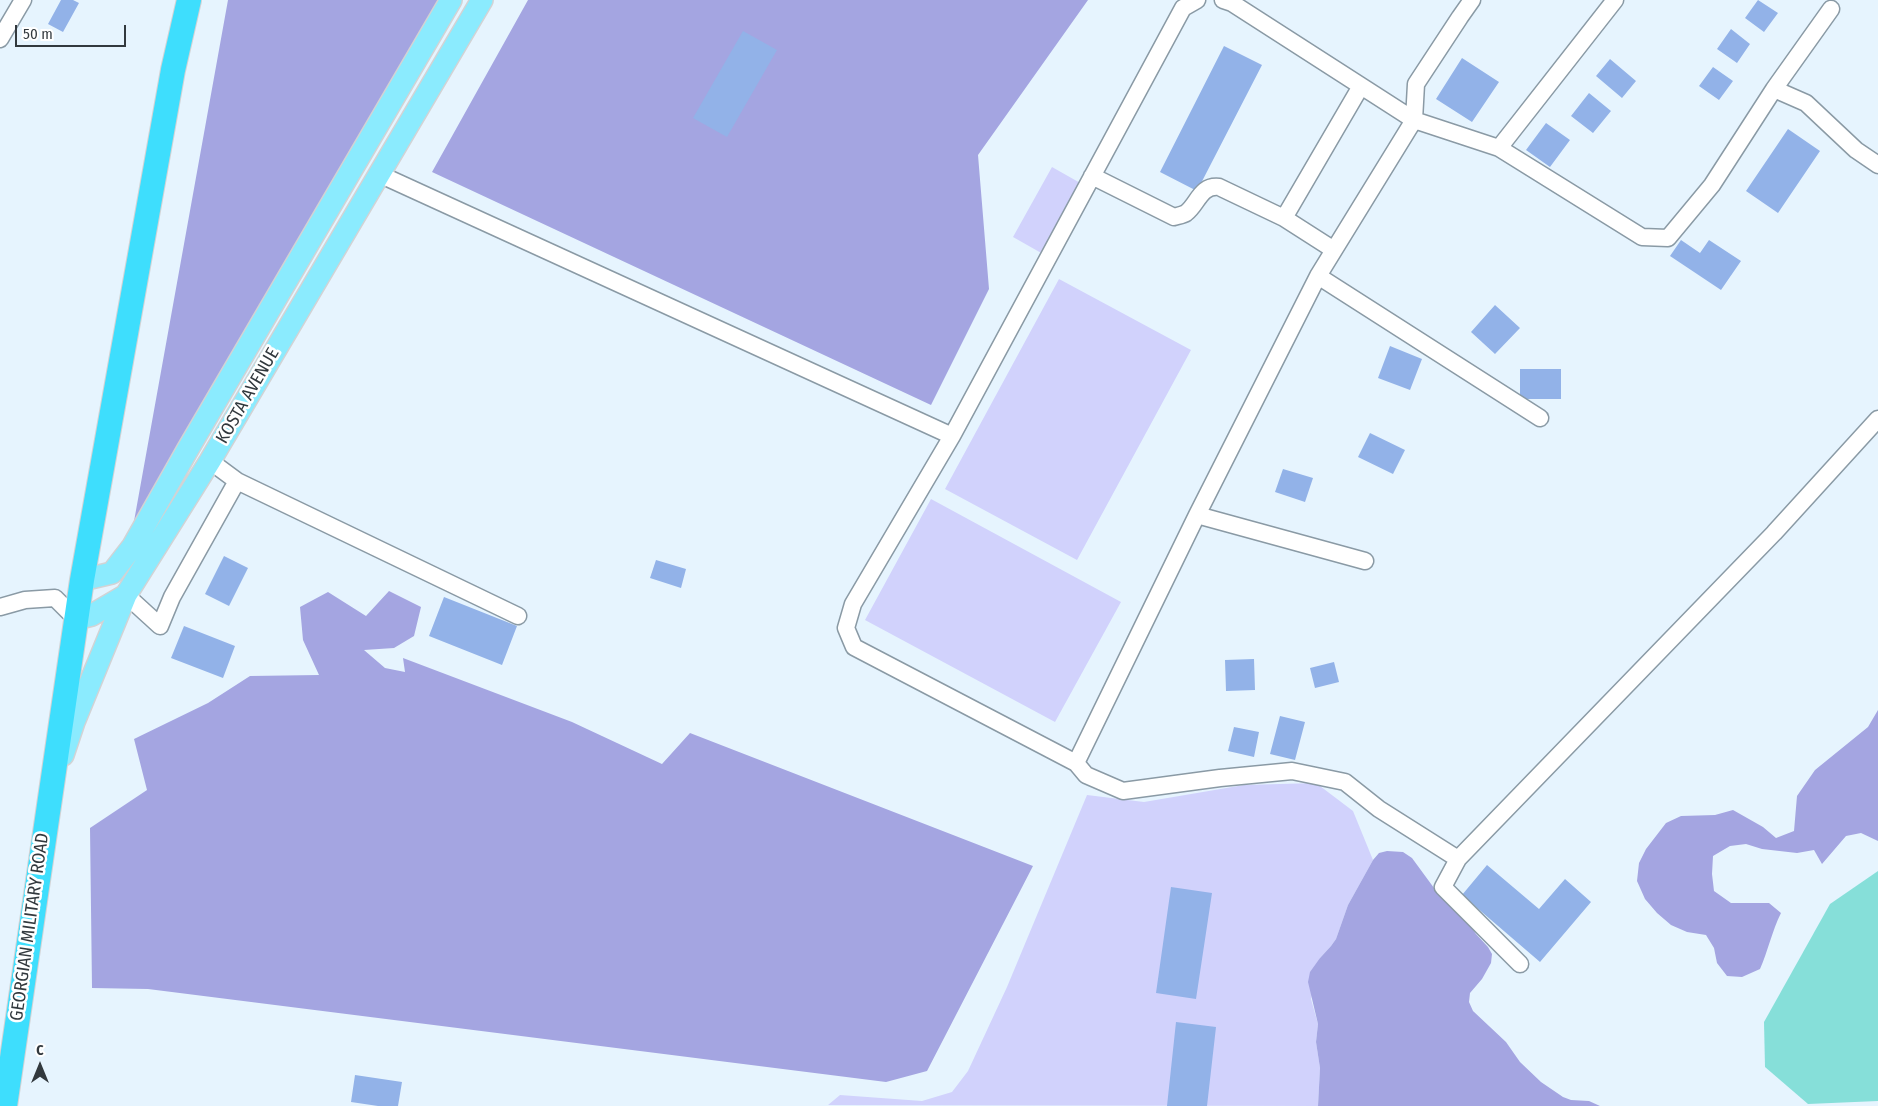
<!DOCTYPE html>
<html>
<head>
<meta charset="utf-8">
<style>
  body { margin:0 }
  #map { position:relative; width:1878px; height:1106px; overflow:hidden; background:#e6f4fe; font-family:"Fira Sans Condensed",sans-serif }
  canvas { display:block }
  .north { position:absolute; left:15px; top:1041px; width:50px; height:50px; -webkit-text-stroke:4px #fff; paint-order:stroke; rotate:0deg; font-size:14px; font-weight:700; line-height:20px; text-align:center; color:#32393e }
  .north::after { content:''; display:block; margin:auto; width:18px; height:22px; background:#32393e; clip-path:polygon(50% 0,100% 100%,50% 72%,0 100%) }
  .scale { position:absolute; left:15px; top:25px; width:111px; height:22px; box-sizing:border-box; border:2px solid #32393e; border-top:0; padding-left:6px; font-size:15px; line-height:18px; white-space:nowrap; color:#32393e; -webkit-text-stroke:4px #fff; paint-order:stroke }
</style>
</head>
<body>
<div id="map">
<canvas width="1878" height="1106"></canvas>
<div class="north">С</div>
<div class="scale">50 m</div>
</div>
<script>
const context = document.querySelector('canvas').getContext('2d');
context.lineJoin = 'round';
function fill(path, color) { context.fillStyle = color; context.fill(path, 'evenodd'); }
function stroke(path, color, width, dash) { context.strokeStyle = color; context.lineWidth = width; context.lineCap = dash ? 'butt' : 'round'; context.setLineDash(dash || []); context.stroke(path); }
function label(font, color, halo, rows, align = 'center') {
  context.font = font + ' "Fira Sans Condensed",sans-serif'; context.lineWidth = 5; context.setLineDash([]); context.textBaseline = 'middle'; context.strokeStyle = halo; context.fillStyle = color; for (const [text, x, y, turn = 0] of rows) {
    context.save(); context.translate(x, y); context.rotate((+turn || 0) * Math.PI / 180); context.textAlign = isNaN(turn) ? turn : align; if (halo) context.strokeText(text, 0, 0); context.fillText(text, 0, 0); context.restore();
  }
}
fill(new Path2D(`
  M1052 167 1082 184 1043 254 1013 237Z
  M1059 279 1191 350 1077 560 945 489Z
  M931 499 1121 602 1055 722 865 620Z
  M1316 783 1353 811 1373 860 1348 905 1336 939 1331 946 1320 958 1311 999 1318 1024 1316 1042 1320 1068 1318 1106 828 1105 840 1095 922 1101 952 1092 968 1071 1007 987 1087 795 1144 802 1244 785Z`), '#d1d2fc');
fill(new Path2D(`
  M228 0H445L129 549Z
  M528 0H1088L978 155 989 289 931 405 432 172Z
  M389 591 421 607 414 636 394 648 364 650 385 668 405 672 403 658 572 722 662 764 690 733 1033 866 927 1071 886 1082 148 989 92 988 90 828 147 790 134 739 208 703 250 676 319 675 303 640 300 607 328 592 366 616Z
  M1878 710V841L1861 833 1846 836 1822 864 1814 850 1797 853 1762 849 1746 844 1730 846 1713 856 1712 874 1714 891 1731 903H1769L1781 913C1772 931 1768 951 1760 969L1742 977 1727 976 1717 963 1714 948 1706 935 1687 932 1671 925 1657 913 1645 899 1637 881 1639 863 1646 849 1666 823 1681 816 1715 815 1733 810 1763 827 1776 838 1794 831 1797 796 1815 770 1868 727Z
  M1387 851 1403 852 1412 858 1434 888 1465 918 1476 934 1488 947 1492 954 1491 963 1482 979 1470 993 1469 1002 1473 1011 1506 1042 1520 1062 1541 1082 1563 1097 1571 1100 1589 1101 1600 1106H1318L1320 1068 1316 1042 1318 1024 1308 982 1310 972 1320 958 1331 946 1336 939 1348 905 1373 860 1379 853Z`), '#a4a5e1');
fill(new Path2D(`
  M1878 871V1101L1808 1104 1765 1067 1764 1022 1830 904Z`), '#86dfd9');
fill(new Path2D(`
  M61 0H73L79 3 63 32 48 24Z
  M1758 0 1778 13 1764 32 1745 18Z
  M1731 29 1750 44 1737 63 1717 49Z
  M743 31 777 50 727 137 693 118Z
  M1224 46 1262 65 1197 191 1160 172Z
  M1462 58 1499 82 1472 122 1436 99Z
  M1610 59 1636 81 1622 98 1596 76Z
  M1713 67 1733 81 1719 100 1699 86Z
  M1589 93 1611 111 1593 133 1571 116Z
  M1546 123 1570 140 1550 167 1526 150Z
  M1788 129 1820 151 1778 213 1746 191Z
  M1681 240 1700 253 1709 240 1741 261 1721 290 1670 256Z
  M1495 305 1520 328 1495 354 1471 332Z
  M1390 346 1422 359 1410 390 1378 378Z
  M1520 369H1561V399H1520Z
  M1370 433 1405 450 1393 474 1358 457Z
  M1283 469 1313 478 1305 502 1275 492Z
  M224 556 248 568 229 606 205 594Z
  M656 560 686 569 681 588 650 578Z
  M444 597 517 626 502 665 429 636Z
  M184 626 235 646 223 678 171 658Z
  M1254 659 1255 690 1226 691 1225 660Z
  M1334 662 1339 682 1315 688 1310 668Z
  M1280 716 1305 722 1295 760 1270 754Z
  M1234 727 1259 732 1254 757 1228 751Z
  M1487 865 1539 909 1565 879 1591 902 1540 962 1462 895Z
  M1171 887 1212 893 1196 999 1156 993Z
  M1176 1022 1216 1027 1207 1106H1167Z
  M355 1075 402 1082 398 1106H378L351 1102Z`), '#92b2e8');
const minor = new Path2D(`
  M1197 0 1183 8 952 436 853 604 846 628 854 647 1076 763 1197 515 1318 276
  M1223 0 1232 3 1414 120 1499 148 1642 237 1668 238 1712 185 1774 89 1831 9
  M1472 0 1460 17 1416 84 1414 120 1318 276 1540 418
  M0 39 23 0
  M1774 89 1806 103 1856 150 1878 165
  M1499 148 1615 0
  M379 174 952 436
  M1092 176 1174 217C1177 216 1183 215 1186 213 1198 204 1200 185 1219 187L1284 218 1334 250
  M1284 218 1361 86
  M210 461 237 481 518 616
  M1197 515 1365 561
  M126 595 160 626 172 597 237 481
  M0 607 25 600 55 598 76 619
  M1076 763 1086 775 1123 791 1220 778 1292 771 1345 782 1379 809 1458 859 1443 887 1520 964
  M1458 859 1774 533 1878 419`);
const major = new Path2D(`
  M82 580 112 573 133 546 188 449 451 0
  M76 619 92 615 126 595
  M63 755 74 722 126 595 210 461 482 0`);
const highway = new Path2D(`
  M5 1106 82 580 173 70 189 0`);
stroke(minor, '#8a9aa5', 19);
stroke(major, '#d2d3d5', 24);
stroke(highway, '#d2d3d5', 26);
stroke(minor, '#fff', 16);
stroke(major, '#8bebfe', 21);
stroke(highway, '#3edefd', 24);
label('18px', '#32393e', '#fff', [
  ["KOSTA AVENUE",248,396,-60],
  ["GEORGIAN MILITARY ROAD",30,927,-82]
]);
</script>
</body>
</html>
